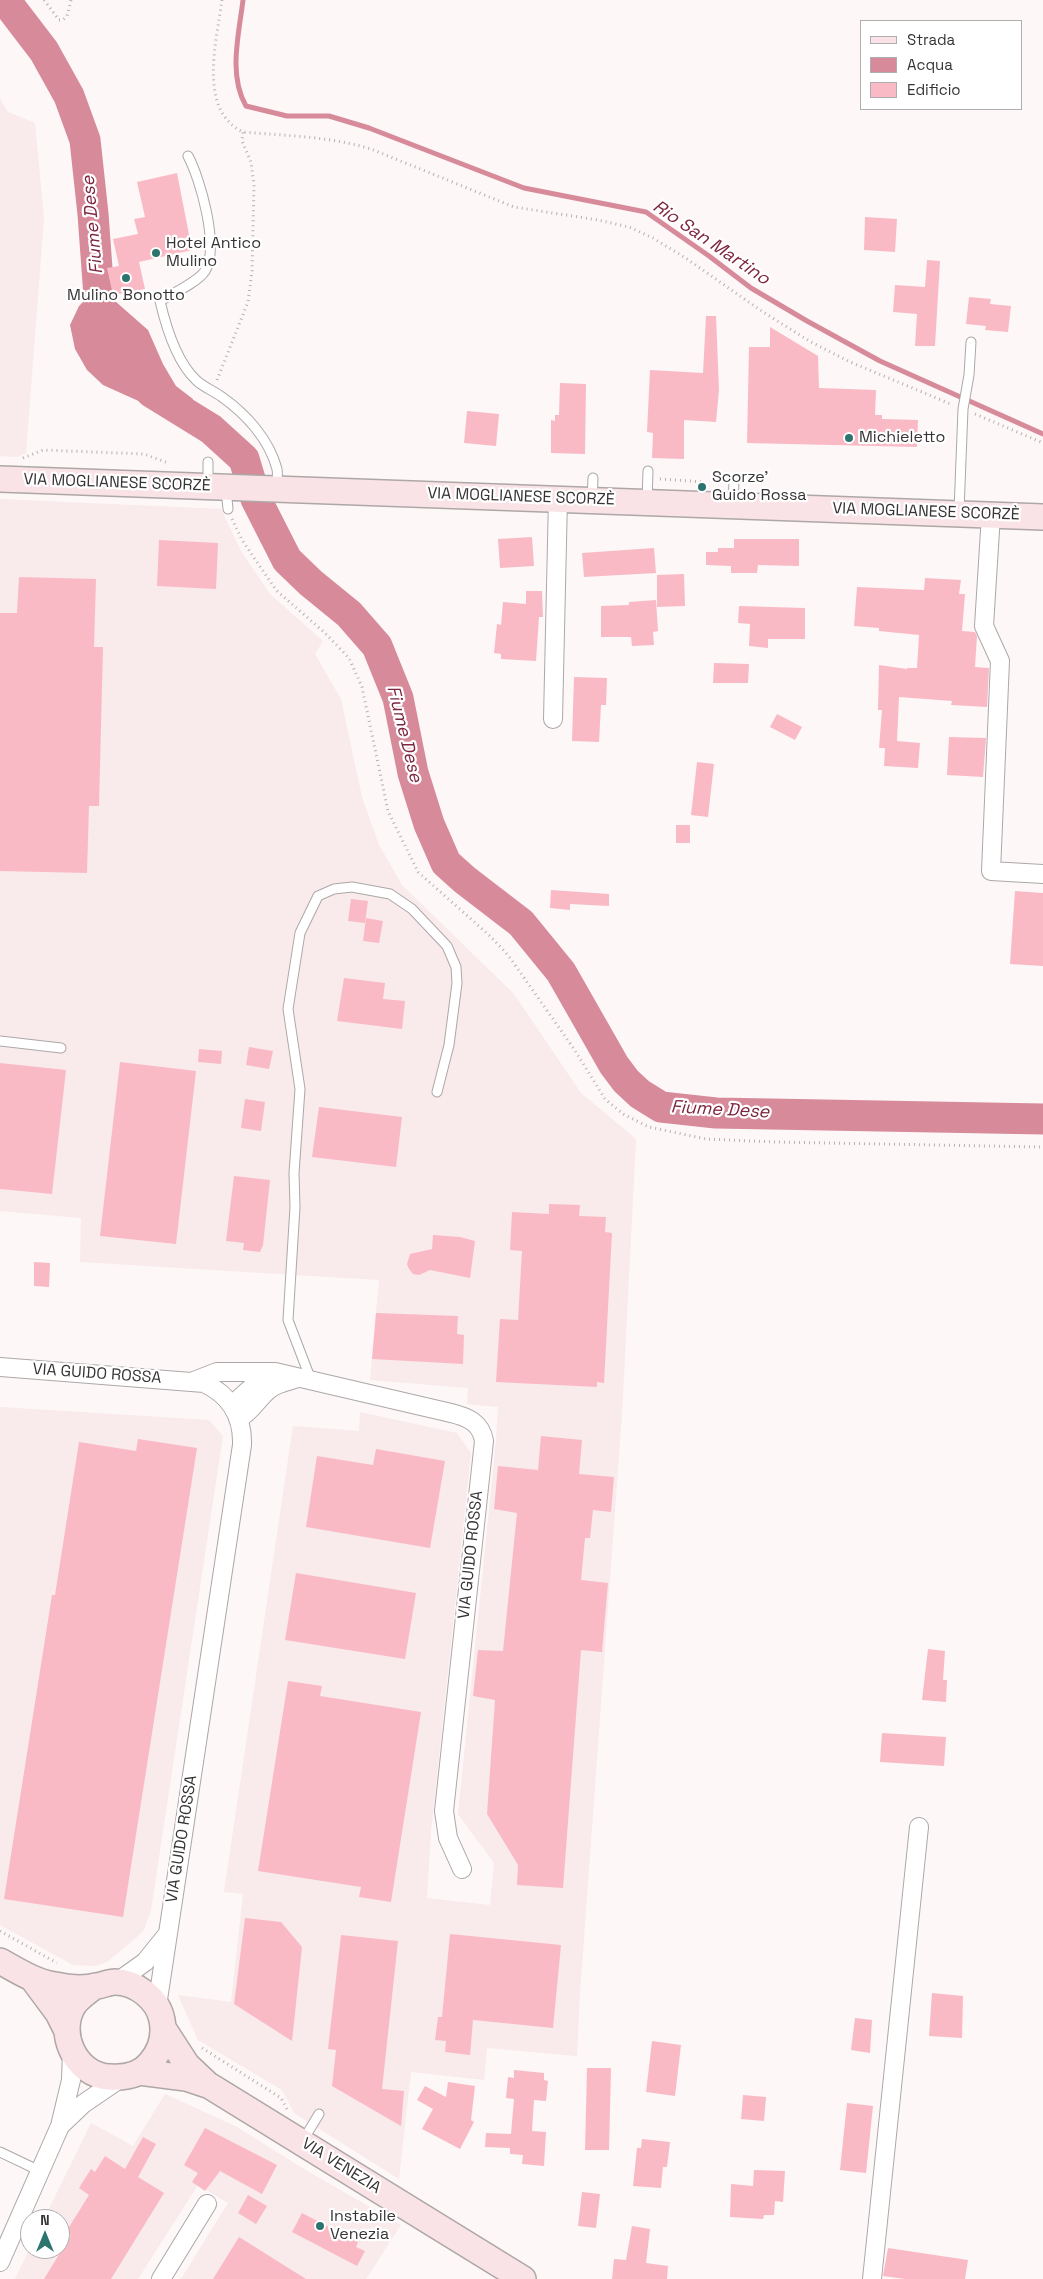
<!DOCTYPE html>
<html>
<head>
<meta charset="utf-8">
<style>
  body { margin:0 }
  #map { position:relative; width:1043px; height:2279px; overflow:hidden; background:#fdf7f7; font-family:"Space Grotesk",sans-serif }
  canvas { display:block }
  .legend { position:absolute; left:860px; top:20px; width:162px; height:90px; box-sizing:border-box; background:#fff; border:1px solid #afaeae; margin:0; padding:6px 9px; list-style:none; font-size:15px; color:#363434 }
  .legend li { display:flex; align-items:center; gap:10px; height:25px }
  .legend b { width:25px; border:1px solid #afaeae }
  .north { position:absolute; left:20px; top:2209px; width:50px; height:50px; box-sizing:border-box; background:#fff; border:1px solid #afaeae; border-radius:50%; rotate:0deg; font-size:14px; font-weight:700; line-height:20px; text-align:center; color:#363434 }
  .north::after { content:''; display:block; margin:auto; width:18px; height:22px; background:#2c746e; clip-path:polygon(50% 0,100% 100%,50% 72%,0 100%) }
</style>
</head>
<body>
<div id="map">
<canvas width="1043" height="2279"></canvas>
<ul class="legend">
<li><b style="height:6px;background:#fae3e7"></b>Strada</li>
<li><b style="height:14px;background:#d78b9a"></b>Acqua</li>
<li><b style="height:14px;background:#fabac5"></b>Edificio</li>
</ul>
<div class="north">N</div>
</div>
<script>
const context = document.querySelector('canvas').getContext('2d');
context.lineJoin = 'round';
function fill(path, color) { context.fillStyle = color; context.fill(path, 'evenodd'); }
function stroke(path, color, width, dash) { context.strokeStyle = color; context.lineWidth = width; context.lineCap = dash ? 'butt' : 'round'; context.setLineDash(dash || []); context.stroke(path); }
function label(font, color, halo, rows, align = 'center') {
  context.font = font + ' "Space Grotesk",sans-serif'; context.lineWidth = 4.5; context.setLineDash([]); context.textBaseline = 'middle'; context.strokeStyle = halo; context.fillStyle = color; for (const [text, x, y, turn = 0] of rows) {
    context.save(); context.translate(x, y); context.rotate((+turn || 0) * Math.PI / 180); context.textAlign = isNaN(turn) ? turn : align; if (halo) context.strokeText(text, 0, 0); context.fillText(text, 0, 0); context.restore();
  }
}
fill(new Path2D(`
  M0 99 8 112 35 123 44 218 26 453 17 457 0 456Z
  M0 499 221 509 241 551 270 594 323 641 315 654 341 699 362 797 379 845 402 885 514 994 581 1093 636 1139 622 1414 580 1993 577 2056 487 2048 484 2080 411 2072 399 2179 294 2113 282 2090 198 2040 178 1995 231 2002 243 1894 224 1892 293 1426 359 1431 360 1412 457 1433 471 1453 431 1832 427 1898 490 1905 494 1863 458 1814 496 1441 498 1407 467 1404 468 1388 370 1380 379 1280 80 1262 81 1218 0 1211Z
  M0 1407 209 1420 223 1436 151 1910 144 1930 138 1936 107 1962 95 1966 73 1965 0 1925Z
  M165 2094 237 2127 304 2169 401 2225 366 2279H181L228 2203 198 2185 138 2279H15L30 2248 60 2249V2219H44L91 2123 133 2146Z`), '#f9eaec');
fill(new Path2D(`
  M112 292 115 301 148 330 163 364 176 386 193 399 185 422 103 385 87 370 75 349 70 325 79 306 90 295Z`), '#d78b9a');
stroke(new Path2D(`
  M243 0C239 34 228 75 246 106L287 116H329L369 128 524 188 646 212 709 256 751 288 807 321 880 361 1043 434`), '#d78b9a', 5);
stroke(new Path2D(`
  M5 0 44 51 69 96 85 140 93 214 102 337
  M151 392 211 429 244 459 256 499 287 560 311 583 349 614 377 646 398 698 413 773 429 824 446 863 465 880 521 923 561 972 614 1065 626 1081 640 1094 661 1107 716 1113 1043 1119`), '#d78b9a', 31);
fill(new Path2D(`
  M177 173 192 250 139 262 145 289 113 295 107 268 119 266 113 239 138 234 134 219 145 217 137 182Z
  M865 217 897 219 895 252 864 250Z
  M927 260 940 261 935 346H915L917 314 893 312 895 285 925 287Z
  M969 297 991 299 990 304 1011 306 1008 332 985 330 986 326 966 324Z
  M706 316H716L719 390 716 422 684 420V459L652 458 653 433 647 432 650 370 703 373Z
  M770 327 818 356 819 388 876 390 875 415H882V419L918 420 917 447 747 443 749 347H770Z
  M560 383 586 384 585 454 551 453V420L555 421V415H559Z
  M467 411 499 414 496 446 464 443Z
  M532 537 534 566 500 568 498 539Z
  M734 539H799V566L758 565 757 573H731V566L706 565V552H718V548H734Z
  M159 540 218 543 216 589 157 586Z
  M654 548 656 573 584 577 582 553Z
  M684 574 685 606 657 607V575Z
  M19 577 96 579 94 647H103L99 806H89L87 873 0 871V613H17Z
  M925 578 961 580 959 594H965L962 631 975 632 977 636 975 667 989 668 987 707 951 705 952 701 899 697 897 741 920 743 918 768 884 766 885 748H879L882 710H878L879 665 907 669V668H917L919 635 879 631V628L854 626 857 587 924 590Z
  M526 591H542L543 617H539L536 661 501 659V654L494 653 497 624 501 625 503 602 526 604Z
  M656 600 658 631 653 632 654 645 632 646 631 637H601V606L629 605V602Z
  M739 606 805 608V639H768V648L749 646 750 624 738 623Z
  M714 663 749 664 748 683H713Z
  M574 677 607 678 606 705H601L599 742 572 741Z
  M777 714 802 727 795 740 770 727Z
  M949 737 986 738 983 777 947 775Z
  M697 762 714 764 708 817 691 815Z
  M676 825H690V843H676Z
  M551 890 609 894V906L570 904V910L550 908Z
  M1015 891 1043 893V966L1010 964Z
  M351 899 368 901 365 923 348 921Z
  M366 918 383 921 379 943 363 941Z
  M344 978 385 983 383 999 405 1001 402 1029 337 1021Z
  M249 1047 273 1051 269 1069 246 1065Z
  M199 1049 222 1051 221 1064 198 1062Z
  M120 1062 196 1071 176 1244 100 1236Z
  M0 1063 66 1070 52 1194 0 1189Z
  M245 1099 265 1102 261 1131 241 1128Z
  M319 1107 402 1117 396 1167 312 1157Z
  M234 1176 270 1180 263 1245 260 1252 243 1250 244 1243 226 1241Z
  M549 1204 580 1205 579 1216 606 1217 605 1232 612 1233 604 1383 597 1382V1387L496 1382 500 1319 518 1320 522 1251 510 1250 512 1212 549 1214Z
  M433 1235 460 1237 475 1241 470 1278 430 1270 419 1275 413 1274 409 1269 407 1264 410 1254 432 1249Z
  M34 1262 50 1263 49 1287 34 1286Z
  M376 1313 458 1316 457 1334 464 1335 463 1364 372 1359Z
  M541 1436 582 1440 579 1474 614 1477 611 1512 593 1510 590 1538H585L581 1580 608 1583 602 1652 581 1650 563 1888 517 1885 518 1865 487 1814 495 1700 473 1696 478 1650 503 1651 517 1513 494 1509 498 1466 538 1470Z
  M138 1439 197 1448 123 1917 4 1899 52 1595H55L79 1442 136 1451Z
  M376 1449 445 1461 430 1548 306 1527 317 1456 373 1465Z
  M296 1573 416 1593 405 1659 285 1640Z
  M928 1649 945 1651 943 1680H947L946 1702 922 1700Z
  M288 1681 322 1686 320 1696 421 1712 391 1902 359 1897 361 1887 258 1871Z
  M882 1733 946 1737 944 1766 880 1762Z
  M245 1918 281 1922 302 1947 292 2041 234 2004Z
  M450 1934 561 1945 553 2028 473 2020 470 2055 445 2052 446 2041 435 2040 438 2017H442Z
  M341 1935 398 1941 382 2089 404 2091 401 2126 332 2086 336 2050 328 2049Z
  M932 1993 963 1996 962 2038 929 2036Z
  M855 2018 872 2020 870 2053 851 2050Z
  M652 2041 681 2045 675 2096 646 2092Z
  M587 2068H611L609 2150H585Z
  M514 2070 544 2073V2080L548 2081 546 2101 534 2100 532 2131 546 2132 544 2166 522 2164 523 2155 510 2154V2148L485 2147 486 2133 511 2134 514 2099 506 2098 508 2077 514 2078Z
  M448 2082 475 2086 471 2120 474 2122 460 2149 422 2129 433 2109 417 2100 425 2086 446 2097Z
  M743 2095 766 2097 764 2121 741 2119Z
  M847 2103 873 2106 866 2173 840 2170Z
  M205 2128 277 2165 262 2194 220 2171 205 2191 192 2182 198 2173 184 2165Z
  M143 2137 156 2144 138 2177 164 2193 111 2279H44L71 2235 66 2232 89 2195 79 2188 91 2169 95 2172 105 2156 125 2169Z
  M642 2139 670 2142 667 2167H663L661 2188 633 2186 637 2148H641Z
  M754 2170 785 2171 783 2202 775 2201 774 2215H764L763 2219 730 2217 731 2184 753 2186Z
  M582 2192 600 2194 596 2228 578 2226Z
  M248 2195 267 2206 256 2224 238 2213Z
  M302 2213 358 2242 356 2247 365 2251 357 2266 292 2232Z
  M632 2226 650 2229 646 2263 668 2266 667 2279H612L614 2259 626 2260Z
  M239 2237 306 2279H213Z
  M888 2248 968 2260 965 2279H905L883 2276Z`), '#fabac5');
const service = new Path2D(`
  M188 156C200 178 220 247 205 271 198 282 172 294 160 301 166 327 176 361 196 380 203 387 214 391 222 397 246 414 269 439 277 469 278 474 277 482 277 488
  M208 484V462
  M226 489 228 509
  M592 500 593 478
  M647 501 648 471
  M733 505 734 481
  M959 511 963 409 969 375 971 342
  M0 1041 61 1048
  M311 1380 288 1320 295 1207 294 1173 300 1089 288 1009 300 933 318 896 334 889 352 887 390 894 412 909 447 946 456 967 457 983 449 1045 437 1092
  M302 2142 319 2114
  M0 2152 40 2171`);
const minor = new Path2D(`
  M991 515 984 626 1000 661 991 871 1043 874
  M553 719 558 498
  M0 1367 204 1383C230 1395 243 1417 242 1445L157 2006
  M194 1381 217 1372H275L451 1413C467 1417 481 1422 484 1441L444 1811 448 1838 462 1869
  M232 1405 260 1380 275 1372
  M239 1418C253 1411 258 1397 271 1388 278 1383 289 1381 298 1378
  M117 1982 145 1962 166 1936
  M61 2125 83 2104 121 2078
  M0 2262 60 2126 71 2080 72 2050
  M161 2279 207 2204
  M872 2279 919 1827`);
const secondary = new Path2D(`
  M0 479 1043 517
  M0 1961C18 1971 35 1982 55 1985 68 1988 84 1989 97 1986 103 1985 109 1982 115 1982 136 1982 158 1999 162 2020 165 2035 161 2050 151 2062 141 2075 126 2078 110 2077 75 2076 55 2031 75 2003 81 1996 88 1991 95 1986
  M32 1978 58 2013 67 2031
  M163 2028 187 2065 206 2083
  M139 2072 186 2078 210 2086 523 2279`);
stroke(service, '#ada7a8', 11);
stroke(minor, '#ada7a8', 20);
stroke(secondary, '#ada7a8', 28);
stroke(new Path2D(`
  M44 0 59 20H63L67 16 71 0
  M222 0C217 40 197 110 243 132 287 136 328 136 371 149L514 207 598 220 629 227 653 238 687 259 763 312 811 342 848 361 953 405
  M217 380 248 302 252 271 254 185 251 162 242 141 243 132
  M975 414 1043 443
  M23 458 43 450 144 454 168 463
  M660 479 704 482
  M232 519 242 540 276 590 325 633 349 658 362 687 388 811 418 872 490 936 508 955 574 1049 605 1099 623 1114 649 1127 706 1139 774 1142 1043 1147
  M0 1931 57 1963
  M202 2048 281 2098 287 2109`), '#b6b1b1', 3, [1, 4]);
stroke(service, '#fff', 9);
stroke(minor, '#fff', 18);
stroke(secondary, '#fae3e7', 25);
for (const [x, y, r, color] of [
  [156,253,5,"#2c746e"],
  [126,278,5,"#2c746e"],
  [849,438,5,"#2c746e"],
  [702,487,5,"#2c746e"],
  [320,2226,5,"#2c746e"]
]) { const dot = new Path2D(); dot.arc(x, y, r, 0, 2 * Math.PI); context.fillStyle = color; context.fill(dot); stroke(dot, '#fff', 2); }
label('16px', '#363434', '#fff', [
  ["Hotel Antico",166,244],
  ["Mulino",166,262],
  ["Mulino Bonotto",126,296,"center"],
  ["Michieletto",859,438],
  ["Scorze'",712,478],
  ["Guido Rossa",712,496],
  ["Instabile",330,2217],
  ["Venezia",330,2235]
], 'left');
label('16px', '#363434', '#fff', [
  ["VIA MOGLIANESE SCORZÈ",117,483,2],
  ["VIA MOGLIANESE SCORZÈ",521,497,2],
  ["VIA MOGLIANESE SCORZÈ",926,512,2],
  ["VIA GUIDO ROSSA",97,1374,4],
  ["VIA GUIDO ROSSA",471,1555,-84],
  ["VIA GUIDO ROSSA",182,1839,-81],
  ["VIA VENEZIA",341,2166,32]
]);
label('italic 18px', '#7e253f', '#fff', [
  ["Fiume Dese",93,225,-95],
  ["Rio San Martino",711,243,34],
  ["Fiume Dese",404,734,76],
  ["Fiume Dese",720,1110,3]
]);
</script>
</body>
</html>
